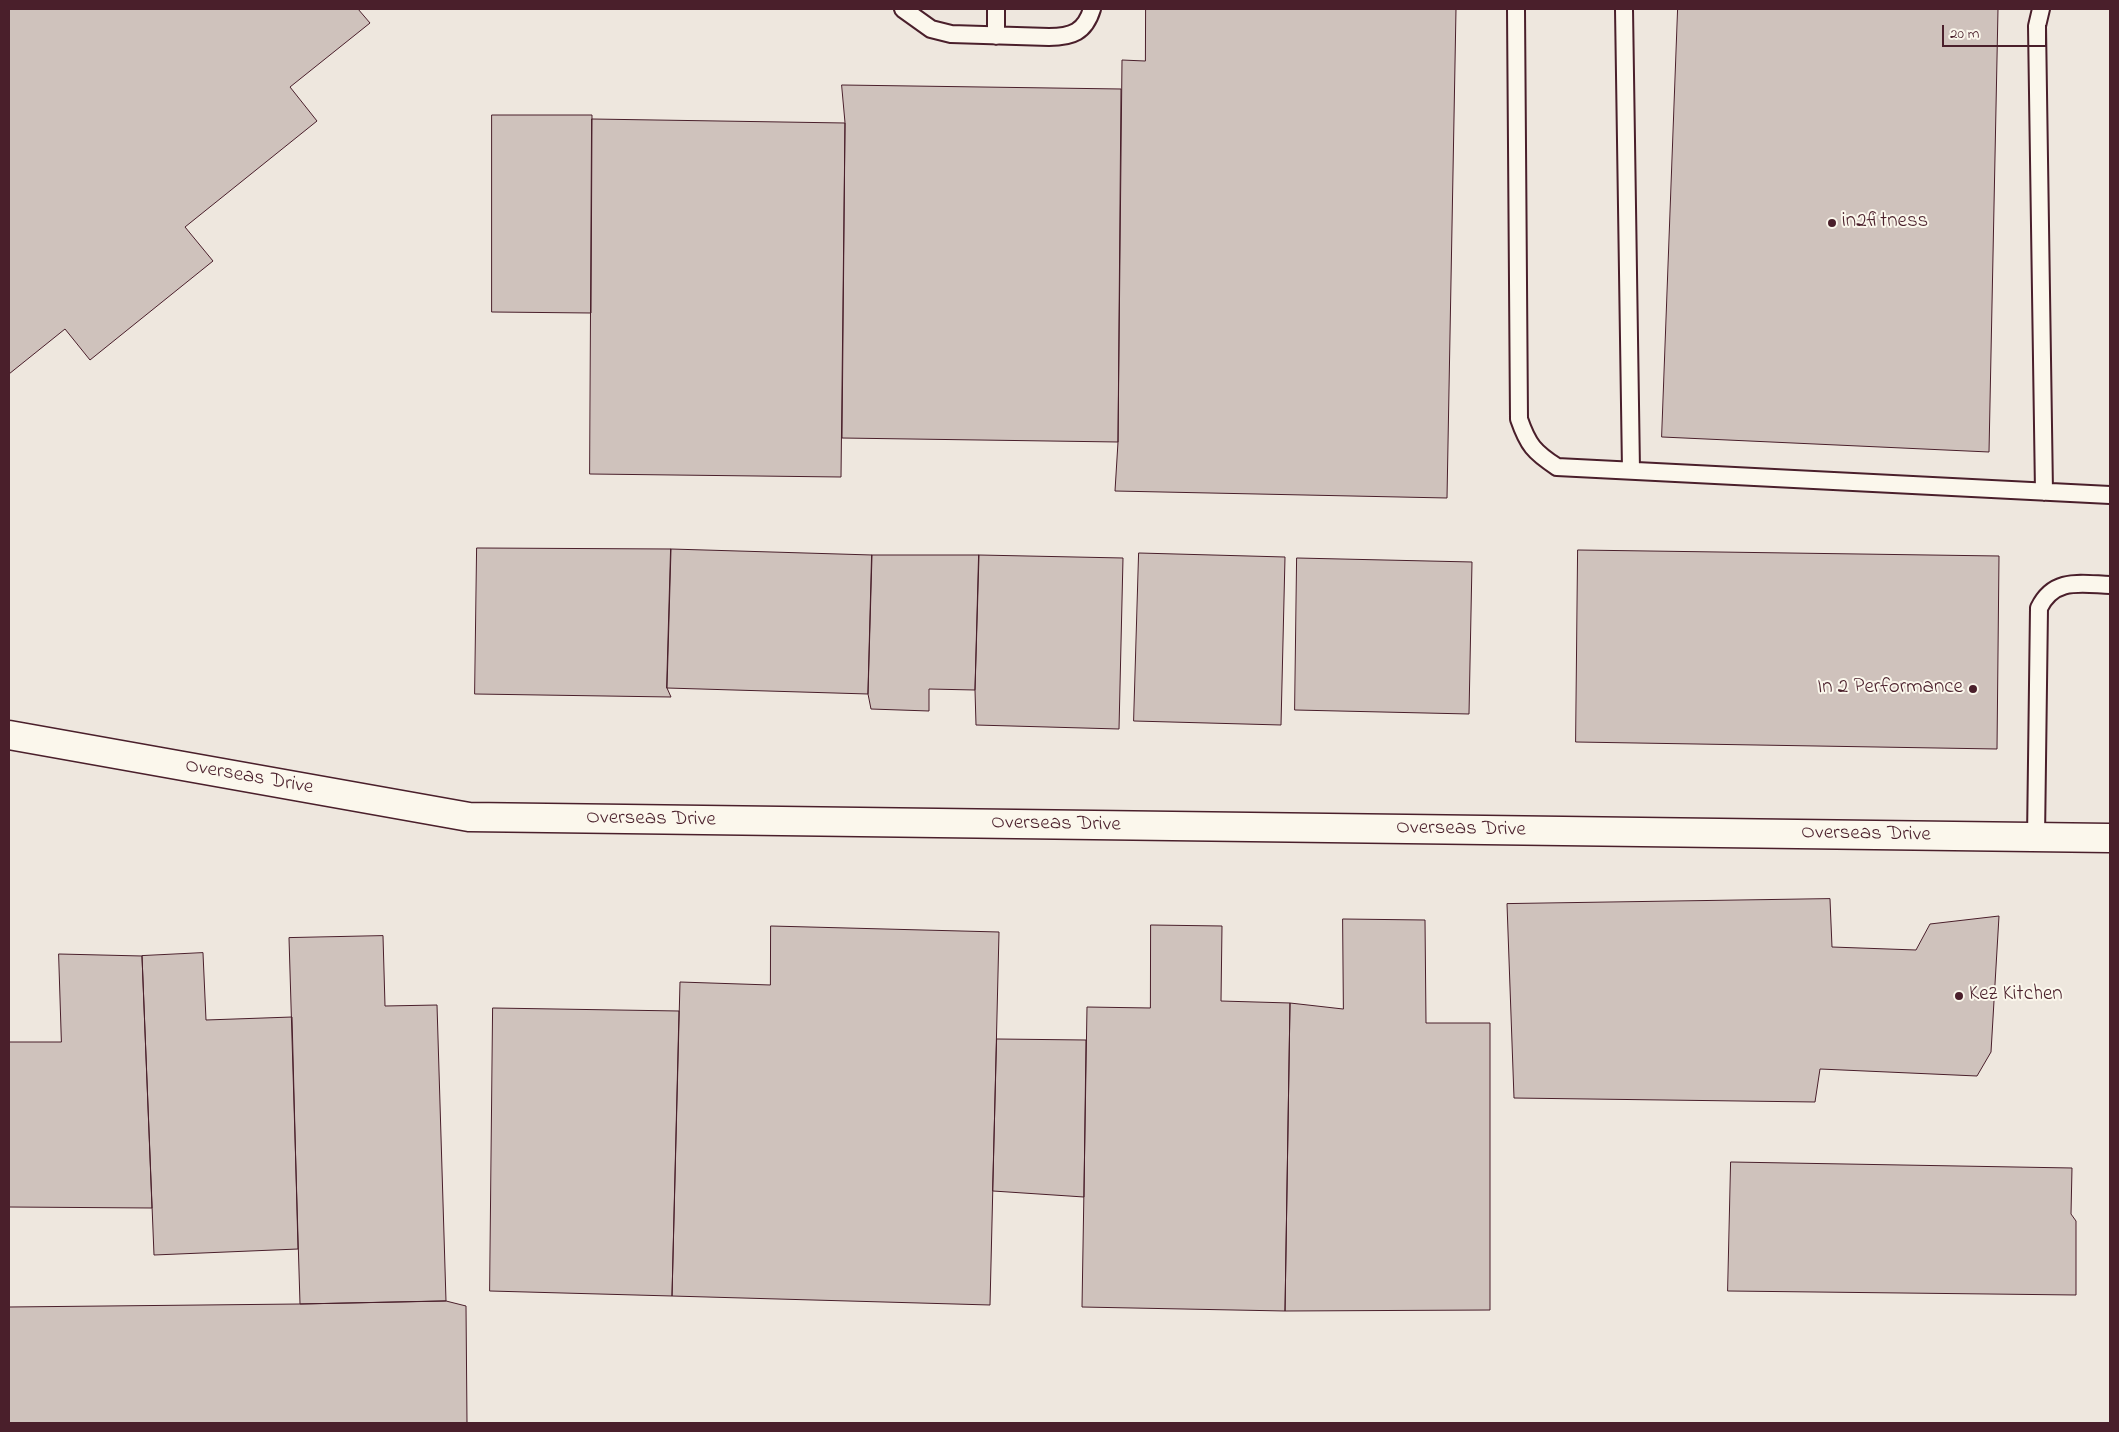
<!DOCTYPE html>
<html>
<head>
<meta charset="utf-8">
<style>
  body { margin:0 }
  #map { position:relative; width:2119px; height:1432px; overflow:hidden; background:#fbf7ec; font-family:"Indie Flower",sans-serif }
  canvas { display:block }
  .frame { position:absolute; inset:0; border:10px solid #4a1f2b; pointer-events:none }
  .scale { position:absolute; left:1942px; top:25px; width:105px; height:22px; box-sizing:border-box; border:2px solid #4a1f2b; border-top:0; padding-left:6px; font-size:15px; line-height:18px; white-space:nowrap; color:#4a1f2b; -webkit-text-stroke:4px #fbf7ec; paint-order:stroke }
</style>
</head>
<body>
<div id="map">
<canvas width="2119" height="1432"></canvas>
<div class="frame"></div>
<div class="scale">20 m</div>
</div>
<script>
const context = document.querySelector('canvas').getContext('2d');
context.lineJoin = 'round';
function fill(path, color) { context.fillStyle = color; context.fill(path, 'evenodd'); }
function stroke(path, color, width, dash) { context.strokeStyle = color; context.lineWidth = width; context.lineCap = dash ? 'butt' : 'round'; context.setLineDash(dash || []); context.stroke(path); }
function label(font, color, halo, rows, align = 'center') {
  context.font = font + ' "Indie Flower",sans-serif'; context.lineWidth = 4; context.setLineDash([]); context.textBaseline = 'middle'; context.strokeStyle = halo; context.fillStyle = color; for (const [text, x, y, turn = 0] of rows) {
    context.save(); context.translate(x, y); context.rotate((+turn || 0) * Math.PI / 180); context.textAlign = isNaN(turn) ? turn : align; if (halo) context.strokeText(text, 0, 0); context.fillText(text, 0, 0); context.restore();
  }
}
fill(new Path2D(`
  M9 9H2110V1423H9Z`), '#eee7de');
const building = new Path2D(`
  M9 9H358L370 23 290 87 317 121 185 227 213 261 90 360 65 329 9 374Z
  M1146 9H1456L1447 498 1115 491 1118 442 1122 60 1145 61Z
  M1678 9H1998L1989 452 1662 437Z
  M842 85 1121 89 1118 442 842 438 845 123Z
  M492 115H592L591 313 492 312Z
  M592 119 845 123 841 477 590 474Z
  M477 548 671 549 667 688 671 697 475 694Z
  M671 549 872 555 868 694 667 688Z
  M1578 550 1999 556 1997 749 1576 742Z
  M1139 553 1285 557 1281 725 1134 721Z
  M872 555H979L975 690 929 689V711L871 709 868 694Z
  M979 555 1123 558 1119 729 976 725 975 690Z
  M1297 558 1472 562 1469 714 1295 710Z
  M1830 899 1832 947 1916 950 1930 924 1999 916 1991 1052 1977 1076 1820 1069 1815 1102 1514 1098 1507 904Z
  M1343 919 1425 920 1426 1023H1490V1310L1285 1311 1290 1003 1343 1009Z
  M1151 925 1222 926 1221 1001 1290 1003 1285 1311 1082 1307 1087 1007 1150 1008Z
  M771 926 999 932 990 1305 672 1296 680 982 770 985Z
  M383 936 385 1006 437 1005 446 1301 300 1304 289 938Z
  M203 953 206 1020 292 1017 298 1249 154 1255 142 956Z
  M59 954 142 956 152 1208 9 1207V1042H61Z
  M493 1008 679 1011 672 1296 490 1291Z
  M997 1039 1086 1040 1084 1197 993 1191Z
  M1731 1162 2072 1168 2071 1214 2076 1221V1295L1728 1291Z
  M446 1301 466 1306 467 1423H9V1307L300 1304Z`);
fill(building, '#cfc2bc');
stroke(building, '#4a1f2b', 1);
const service = new Path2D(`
  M903 9 931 29 951 34 1049 37C1072 37 1085 32 1092 9
  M1516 9 1519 419C1528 445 1534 452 1557 467L2110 495
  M1624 9 1631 470
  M2041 9 2037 26 2044 492
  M996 36V9
  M2036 838 2039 608C2054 577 2081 584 2110 585`);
const minor = new Path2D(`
  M9 735 469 817 2110 838`);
stroke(service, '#4a1f2b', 20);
stroke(minor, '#4a1f2b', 31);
stroke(service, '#fbf7ec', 16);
stroke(minor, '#fbf7ec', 28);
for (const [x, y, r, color] of [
  [1832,223,5,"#4a1f2b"],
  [1973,689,5,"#4a1f2b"],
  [1959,996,5,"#4a1f2b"]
]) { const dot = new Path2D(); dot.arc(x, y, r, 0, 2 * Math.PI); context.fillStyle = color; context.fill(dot); stroke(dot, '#fbf7ec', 2); }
label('21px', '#4a1f2b', '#fbf7ec', [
  ["in2fitness",1842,223],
  ["In 2 Performance",1963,689,"right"],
  ["Kez Kitchen",1969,996]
], 'left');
label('21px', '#4a1f2b', '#fbf7ec', [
  ["Overseas Drive",249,778,10],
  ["Overseas Drive",651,820,1],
  ["Overseas Drive",1056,825,1],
  ["Overseas Drive",1461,830,1],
  ["Overseas Drive",1866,835,1]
]);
</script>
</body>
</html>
